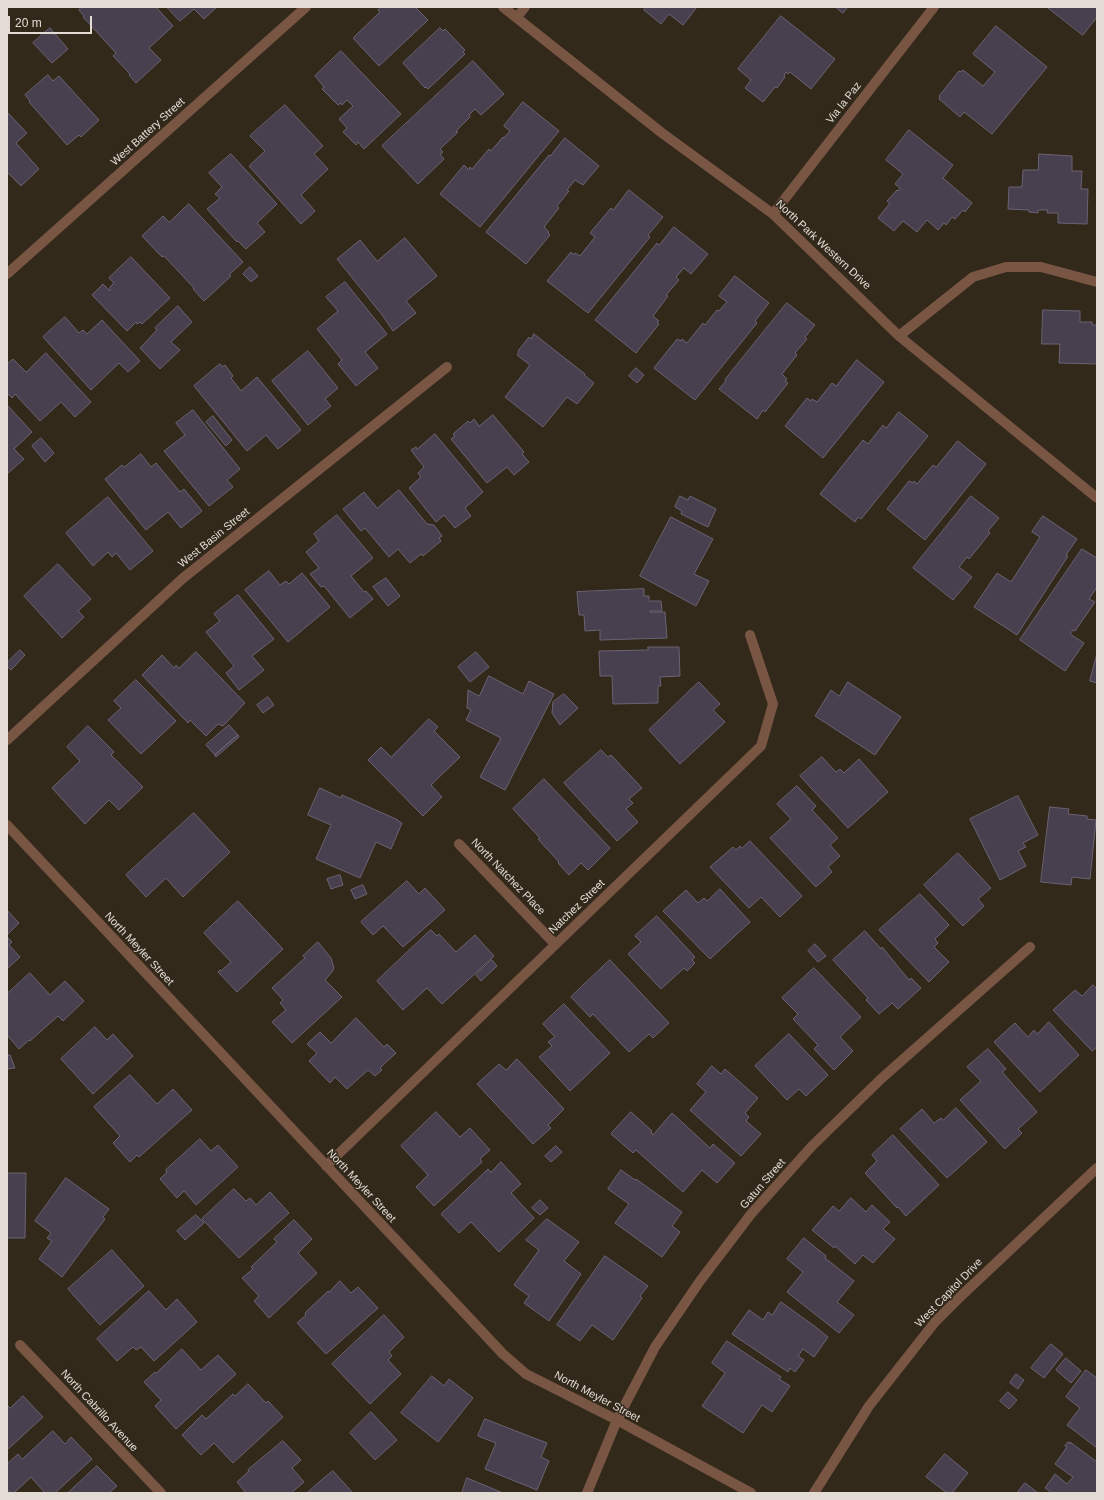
<!DOCTYPE html>
<html>
<head>
<meta charset="utf-8">
<style>
  body { margin:0 }
  #map { position:relative; width:1104px; height:1500px; overflow:hidden; background:#32291b; font-family:Arial,sans-serif }
  canvas { display:block }
  .frame { position:absolute; inset:0; border:8px solid #e2dcd4; pointer-events:none }
  .scale { position:absolute; left:8px; top:16px; width:84px; height:18px; box-sizing:border-box; border:2px solid #e2dcd4; border-top:0; padding-left:5px; font-size:12px; line-height:14px; white-space:nowrap; color:#e2dcd4; -webkit-text-stroke:3px #32291b; paint-order:stroke }
</style>
</head>
<body>
<div id="map">
<canvas width="1104" height="1500"></canvas>
<div class="frame"></div>
<div class="scale">20 m</div>
</div>
<script>
const context = document.querySelector('canvas').getContext('2d');
context.lineJoin = 'round';
function fill(path, color) { context.fillStyle = color; context.fill(path, 'evenodd'); }
function stroke(path, color, width, dash) { context.strokeStyle = color; context.lineWidth = width; context.lineCap = dash ? 'butt' : 'round'; context.setLineDash(dash || []); context.stroke(path); }
function label(font, color, halo, rows, align = 'center') {
  context.font = font + ' Arial,sans-serif'; context.lineWidth = 3; context.setLineDash([]); context.textBaseline = 'middle'; context.strokeStyle = halo; context.fillStyle = color; for (const [text, x, y, turn = 0] of rows) {
    context.save(); context.translate(x, y); context.rotate((+turn || 0) * Math.PI / 180); context.textAlign = isNaN(turn) ? turn : align; if (halo) context.strokeText(text, 0, 0); context.fillText(text, 0, 0); context.restore();
  }
}
const building = new Path2D(`
  M82 7H156L173 26 149 48 161 60 136 83 129 75 130 74 113 56 116 53 83 17 84 16 79 10Z
  M167 7H217L204 19 194 9 180 21Z
  M381 7H415L428 20 379 66 353 38 380 12 378 10Z
  M646 7H697L683 25 669 14 661 24 644 10Z
  M836 7H848L843 13Z
  M1047 7H1097V17L1083 35Z
  M781 16 835 59 811 89 790 72 788 74 786 72 784 76 785 77 777 88 775 87 763 102 745 88 751 80 738 69Z
  M996 26 1047 67 992 134 964 112 960 117 939 99 940 97 939 96 959 71 961 72 963 70 983 86 995 72 973 54Z
  M50 28 68 49 52 63 33 43Z
  M440 28 443 31 445 29 465 50 463 52 465 54 428 89 426 87 425 88 403 63Z
  M341 51 401 114 364 149 358 142 356 145 343 132 347 128 339 119 353 106 347 100 342 105 341 103 338 105 322 89 324 87 315 76Z
  M473 61 504 94 481 115 475 109 469 115 470 117 456 131 458 132 440 149 443 152 440 154 444 159 418 184 382 146Z
  M48 75 53 81 59 76 99 120 81 137 79 135 67 145 29 102 30 101 25 95Z
  M523 102 559 131 480 227 440 194 464 165 469 170 470 167 472 169 489 149 491 151 503 137 504 138 510 131 504 126Z
  M285 105 323 146 314 154 328 169 301 195 315 211 301 224 249 166 265 151 250 136Z
  M7 112 27 133 16 143 39 169 21 186 7 172Z
  M909 130 953 165 943 178 972 203 965 212 963 210 955 219 952 217 946 225 944 223 938 230 927 220 917 232 903 221 894 231 878 218 890 203 887 201 897 190 898 191 900 188 895 184 903 174 886 160Z
  M565 138 599 166 583 185 575 180 567 190 569 191 557 206 559 208 544 227 549 232 548 233 550 235 526 264 486 232 549 155 550 156Z
  M231 154 277 204 257 223 265 232 246 249 238 241 237 242 207 209 220 198 215 194 222 187 209 173Z
  M1039 154 1072 156V171H1082L1081 189H1088L1087 224 1058 223V213H1047L1048 210H1038V213L1029 212V210L1008 209 1009 187H1022L1023 170H1038Z
  M629 190 663 217 648 235 650 237 588 313 547 281 571 252 574 255 575 253 580 256 595 237 590 233 611 208 613 210Z
  M189 204 243 262 229 275 231 276 204 301 193 289 194 288 164 256 162 257 142 236 163 216 169 222Z
  M674 227 708 254 691 274 684 268 676 277 679 280 666 295 668 296 653 316 659 321 657 322 659 324 636 353 595 320 657 243 659 245Z
  M405 238 437 276 406 301 416 313 393 331 383 316 337 259 360 240 377 261Z
  M131 257 170 298 142 324 140 322 137 324 136 322 127 331 92 295 103 284 110 291V287L114 283 109 278Z
  M250 267 258 276 251 282 243 274Z
  M735 276 769 303 755 321 757 323 695 400 654 368 677 339 681 341 682 339 687 343 703 323 705 325 717 310 719 311 727 302 719 296Z
  M345 282 387 334 365 352 378 368 356 386 338 364 342 360 317 329 338 311 326 297Z
  M787 303 815 325 805 337 807 339 795 353 797 355 782 374 787 379 785 381 788 383 765 412 763 410 757 419 719 389 726 381 725 380Z
  M178 306 192 322 171 342 180 350 160 369 140 348 157 330 155 328Z
  M1043 310 1080 311V322H1092V325H1096L1097 322V364L1059 363 1060 344H1042Z
  M65 317 79 333 83 330 87 334 102 320 140 361 128 372 119 363 91 390 43 337Z
  M534 334 585 374 584 375 594 383 577 404 567 397 543 427 505 397 530 365 517 355 519 352 518 351 529 337 531 339Z
  M308 351 338 388 325 399 331 406 308 425 272 381Z
  M46 353 91 402 75 417 61 402 40 421 15 394 12 398 7 393V364L13 359 26 372Z
  M857 360 884 382 823 458 785 426 807 398 811 401 812 399 817 402 832 383 836 386Z
  M220 364 222 367 225 365 233 376 231 378 241 391 257 377 301 430 278 449 266 435 247 451 194 386Z
  M636 368 644 375 637 383 629 376Z
  M7 405 32 432 14 449 24 459 7 474Z
  M193 410 240 469 227 480 233 487 209 506 164 451 185 435 176 423Z
  M899 412 928 436 861 519 858 517 855 522 820 494 863 440 868 444 883 425 886 428Z
  M493 415 524 452 522 454 529 462 514 475 507 467 487 483 451 439 455 436 453 434 468 421 470 423 474 419 479 426Z
  M213 416 232 440 226 446 206 422Z
  M435 434 483 492 465 508 471 516 455 528 444 515 436 522 409 488 421 477 418 473 424 467 411 450 416 447 417 449Z
  M41 438 54 453 45 462 32 446Z
  M958 441 986 464 925 540 887 509 909 481 913 483 914 481 917 484 933 465 936 467Z
  M141 454 151 467 156 463 180 492 184 489 202 511 181 528 168 512 146 530 105 479 122 465 124 467Z
  M399 490 427 524 434 525 442 536 439 538 441 541 423 556 421 554 410 563 398 549 389 557 365 528 361 531 343 509 364 492 377 508Z
  M680 496 688 500 690 496 716 509 708 527 681 514 682 511 675 507Z
  M971 496 999 518 988 531 990 533 969 559 967 557 959 567 972 577 953 600 913 568Z
  M108 497 153 551 130 570 116 553 112 557 108 552 93 566 66 533Z
  M337 515 373 558 351 576 364 592 366 591 373 599 350 618 324 586 321 587 310 574 319 568 306 552 319 541 314 534Z
  M1043 516 1077 539 1066 555 1068 556 1017 635 974 607 997 573 1011 582 1040 537 1032 532Z
  M671 517 713 539 694 574 709 581 696 606 640 576Z
  M1082 549 1097 558V587L1089 599 1095 602 1075 631 1073 630 1070 634 1084 643 1065 671 1020 640Z
  M58 564 91 599 78 611 84 617 62 638 24 596Z
  M269 571 280 585 286 581 289 584 302 573 330 607 288 642 245 590Z
  M386 578 400 596 388 606 373 587Z
  M644 589V596H649V601H661L662 611H650V612H665L667 638 600 640V630L585 631 584 615H579L577 592Z
  M238 595 274 639 252 656 264 670 239 690 226 673 234 666 206 632 220 621 214 614Z
  M648 647H679L680 676 660 677 661 686H658V703L613 704 612 676H600L599 651 648 650Z
  M20 650 25 655 11 670 7 666V663Z
  M196 652 245 703 223 726 218 724 206 736 190 720 188 723 142 675 162 655 174 668 176 665 179 668Z
  M476 652 489 667 470 682 458 667Z
  M1097 654V683L1090 681Z
  M489 676 523 694 529 681 554 694 505 790 480 777 501 738 466 720 471 710 467 708 468 690 479 696Z
  M136 680 176 721 141 754 108 720 121 708 114 701Z
  M699 682 720 704 713 710 725 722 680 764 649 730Z
  M848 682 901 717 875 755 815 716 831 690 839 696Z
  M564 694 578 708 560 725 552 713 553 702Z
  M268 697 274 705 263 713 257 705Z
  M429 719 438 727 434 731 460 757 431 785 442 797 423 816 368 760 381 747 391 757Z
  M229 725 238 735 215 755 206 745Z
  M88 726 114 752 111 755 143 787 119 810 109 800 85 824 52 788 80 761 67 747Z
  M238 735 239 737 216 757 215 755Z
  M601 750 608 757 611 755 642 788 629 799 633 803 626 809 638 822 617 841 564 783Z
  M822 757 836 772 840 769 844 773 859 759 888 792 848 828 800 776Z
  M544 779 610 848 588 870 581 863 569 875 558 863 559 862 538 839 540 838 513 809Z
  M797 786 816 806 812 810 838 838 830 845 840 856 828 867 832 872 816 887 770 838 791 819 777 804Z
  M320 788 341 798 342 795 398 820V821L402 823 391 849 376 842 360 878 316 859 331 825 308 815Z
  M1018 796 1038 835 1023 843 1026 847 1018 851 1026 866 1000 880 970 819Z
  M1050 807 1069 809 1068 814 1087 816V819L1096 820 1090 879 1072 877 1071 885 1041 882Z
  M194 813 230 852 183 897 166 878 146 897 126 875Z
  M750 841 802 896 780 917 761 897 749 908 710 867 733 847 736 850 740 846 742 848Z
  M958 853 991 888 978 899 984 906 963 926 924 885Z
  M340 875 343 885 331 889 327 879Z
  M407 881 419 894 425 888 445 910 403 947 383 926 373 935 361 922Z
  M363 885 367 894 355 899 351 890Z
  M720 889 750 922 710 959 663 911 686 890 698 903 704 898 707 901Z
  M920 894 949 925 935 939 938 943 934 947 949 962 929 982 879 930Z
  M238 901 283 949 237 992 218 972 220 970 221 971 231 962 204 933Z
  M7 910 19 923 7 935Z
  M657 916 695 957 692 960 695 963 687 971 684 968 661 989 628 954 641 942 635 936Z
  M431 930 437 936 439 934 456 952 475 935 494 956 442 1004 427 988 403 1010 377 981Z
  M865 931 881 949 882 947 909 980 911 978 921 988 898 1009 892 1003 879 1014 866 1000 868 998 833 960Z
  M7 937 12 942 9 945 20 957 7 969Z
  M318 942 331 958 334 968 332 972 325 980 342 997 292 1043 272 1022 286 1010 280 1003 283 1000 272 988 305 958 303 956Z
  M815 944 826 956 818 962 808 951Z
  M492 960 497 966 481 981 476 975Z
  M610 960 669 1023 653 1038 649 1034 629 1052 593 1014 590 1017 571 997Z
  M814 968 861 1017 840 1037 853 1051 834 1070 814 1049 818 1045 793 1019 798 1014 782 998Z
  M30 973 50 995 65 981 84 1001 63 1021 58 1016 30 1041 29 1040 19 1049 7 1035V994Z
  M1093 985 1097 989V1047L1092 1051 1053 1010 1075 990 1082 996Z
  M564 1004 610 1053 570 1091 539 1057 552 1046 548 1042 555 1037 543 1024Z
  M356 1018 384 1047 387 1044 396 1053 380 1068 382 1070 375 1076 368 1070 347 1089 335 1077 330 1083 309 1061 317 1053 307 1044 320 1032 331 1043Z
  M1049 1022 1079 1055 1040 1092 994 1042 1015 1023 1028 1037 1034 1030 1037 1034Z
  M95 1027 107 1040 113 1034 133 1056 93 1094 61 1059Z
  M789 1034 828 1075 806 1096 799 1089 787 1100 755 1066Z
  M988 1049 1006 1069 1002 1072 1037 1112 1018 1129 1022 1133 1005 1149 960 1100 981 1081 967 1067Z
  M7 1055H10L15 1068 7 1069Z
  M517 1059 564 1109 548 1125 551 1128 533 1144 477 1084 499 1064 506 1070Z
  M712 1066 721 1074 725 1069 758 1098 745 1113 749 1117 746 1121 761 1134 741 1156 690 1110 706 1092 697 1084Z
  M130 1075 157 1104 173 1089 192 1110 139 1157 137 1155 130 1162 113 1143 120 1136 94 1107Z
  M956 1108 987 1142 947 1178 900 1129 922 1109 934 1123 941 1118 943 1120Z
  M436 1112 460 1137 470 1128 490 1150 480 1159 482 1162 434 1206 416 1187 428 1175 401 1146Z
  M631 1112 652 1131 651 1132 653 1135 672 1113 710 1148 713 1144 735 1163 717 1183 702 1170 683 1192 636 1150 633 1153 611 1134Z
  M893 1135 939 1185 906 1216 898 1207 897 1208 865 1173 877 1161 872 1155Z
  M200 1139 211 1151 218 1145 238 1167 196 1205 184 1191 177 1198 160 1179 167 1172 166 1170Z
  M556 1146 562 1152 551 1162 545 1156Z
  M501 1162 521 1184 511 1193 534 1218 499 1252 471 1222 459 1233 441 1214 488 1169 491 1172Z
  M621 1170 635 1180 636 1179 682 1212 672 1226 680 1232 662 1257 615 1223 629 1204 608 1189Z
  M7 1173H26L25 1238H7Z
  M66 1178 109 1209 103 1217 105 1219 62 1277 39 1259 52 1241 47 1238 51 1233 35 1221Z
  M234 1189 246 1201 250 1198 256 1205 270 1192 289 1213 239 1258 202 1219Z
  M851 1198 866 1212 872 1205 890 1222 883 1229 895 1239 873 1263 863 1255 855 1264 835 1246 834 1248 812 1230 833 1206 839 1211Z
  M540 1200 548 1208 540 1215 532 1208Z
  M196 1215 204 1223 185 1240 177 1231Z
  M547 1219 579 1242 564 1261 581 1274 549 1321 524 1303 529 1296 514 1285 539 1250 526 1240Z
  M294 1220 312 1239 298 1253 317 1273 269 1318 254 1301 259 1296 242 1278 253 1269 251 1267 277 1242 274 1239Z
  M804 1238 826 1256 825 1258 854 1281 837 1302 854 1315 839 1333 787 1292 803 1272 787 1259Z
  M112 1250 144 1286 100 1325 68 1289Z
  M605 1256 648 1286 640 1296 642 1298 613 1340 592 1325 580 1341 557 1325Z
  M340 1281 351 1293 358 1287 378 1308 326 1354 297 1323 306 1315 305 1313 328 1291 329 1292Z
  M149 1291 166 1310 177 1299 197 1322 154 1361 141 1347 136 1350 133 1347 117 1361 97 1339Z
  M781 1302 817 1328 828 1337 814 1357 803 1349 798 1356 804 1360 795 1372 790 1368 788 1372 732 1334 749 1310 763 1320 768 1312 772 1315Z
  M384 1315 404 1337 389 1352 392 1356 388 1360 401 1374 370 1404 332 1364Z
  M727 1341 781 1377 779 1379 790 1386 772 1412 762 1405 743 1433 702 1406 725 1373 712 1363Z
  M1051 1344 1063 1354 1044 1378 1031 1368Z
  M182 1349 201 1370 218 1355 236 1374 176 1429 155 1406 161 1400 144 1382 155 1372 156 1373Z
  M1066 1358 1081 1371 1071 1383 1056 1370Z
  M1086 1370 1097 1378V1448L1067 1425 1080 1408 1066 1397Z
  M1016 1374 1024 1380 1018 1389 1010 1383Z
  M432 1376 444 1386 449 1379 473 1398 438 1442 401 1413Z
  M248 1384 266 1403 268 1401 283 1417 233 1463 214 1443 201 1455 182 1435 202 1415 206 1419 233 1394 235 1396Z
  M1008 1392 1017 1400 1009 1409 1000 1401Z
  M23 1396 43 1417 7 1450V1405L10 1408Z
  M371 1412 397 1440 375 1460 350 1433Z
  M485 1419 547 1443 541 1457 549 1461 537 1490 485 1469 496 1443 478 1436Z
  M53 1431 65 1444 71 1437 92 1459 55 1493H45L31 1477 14 1493H11L7 1489V1464L18 1454 22 1459Z
  M283 1441 301 1460 292 1468 304 1482 291 1493H246L237 1482 249 1471 248 1470Z
  M1068 1442 1070 1444V1442L1097 1462V1493H1052L1045 1488 1055 1474 1067 1484 1073 1477 1055 1464 1067 1447 1065 1446Z
  M945 1454 968 1473 952 1493H947L926 1477Z
  M97 1466 117 1486 109 1493H68Z
  M333 1471 353 1493H307L319 1482Z
  M467 1478 503 1493H462Z
  M1025 1483 1038 1493H1017Z`);
fill(building, '#48404f');
stroke(building, '#6b6373', 1);
stroke(new Path2D(`
  M503 7 662 133 773 214 899 336 1097 498
  M517 17 525 7
  M773 214 934 7
  M7 274 306 7
  M899 336 973 277 1006 267H1041L1097 282
  M7 740 182 579 447 367
  M7 825 503 1354 526 1374 617 1420 751 1493
  M459 844 555 944
  M326 1166 761 746 773 704 750 635
  M20 1345 161 1493
  M587 1493 617 1420 655 1347 700 1281 751 1214 812 1146 882 1078 1030 947
  M814 1493 869 1406 935 1322 961 1296 1097 1168`), '#795544', 10);
label('11px', '#e2dcd4', '#32291b', [
  ["Via la Paz",844,103,-52],
  ["West Battery Street",148,132,-42],
  ["North Park Western Drive",823,245,43],
  ["West Basin Street",214,538,-39],
  ["North Natchez Place",508,877,46],
  ["Natchez Street",577,907,-44],
  ["North Meyler Street",139,949,47],
  ["Gatun Street",763,1184,-49],
  ["North Meyler Street",361,1186,47],
  ["West Capitol Drive",949,1293,-46],
  ["North Meyler Street",597,1397,28],
  ["North Cabrillo Avenue",99,1411,47]
]);
</script>
</body>
</html>
